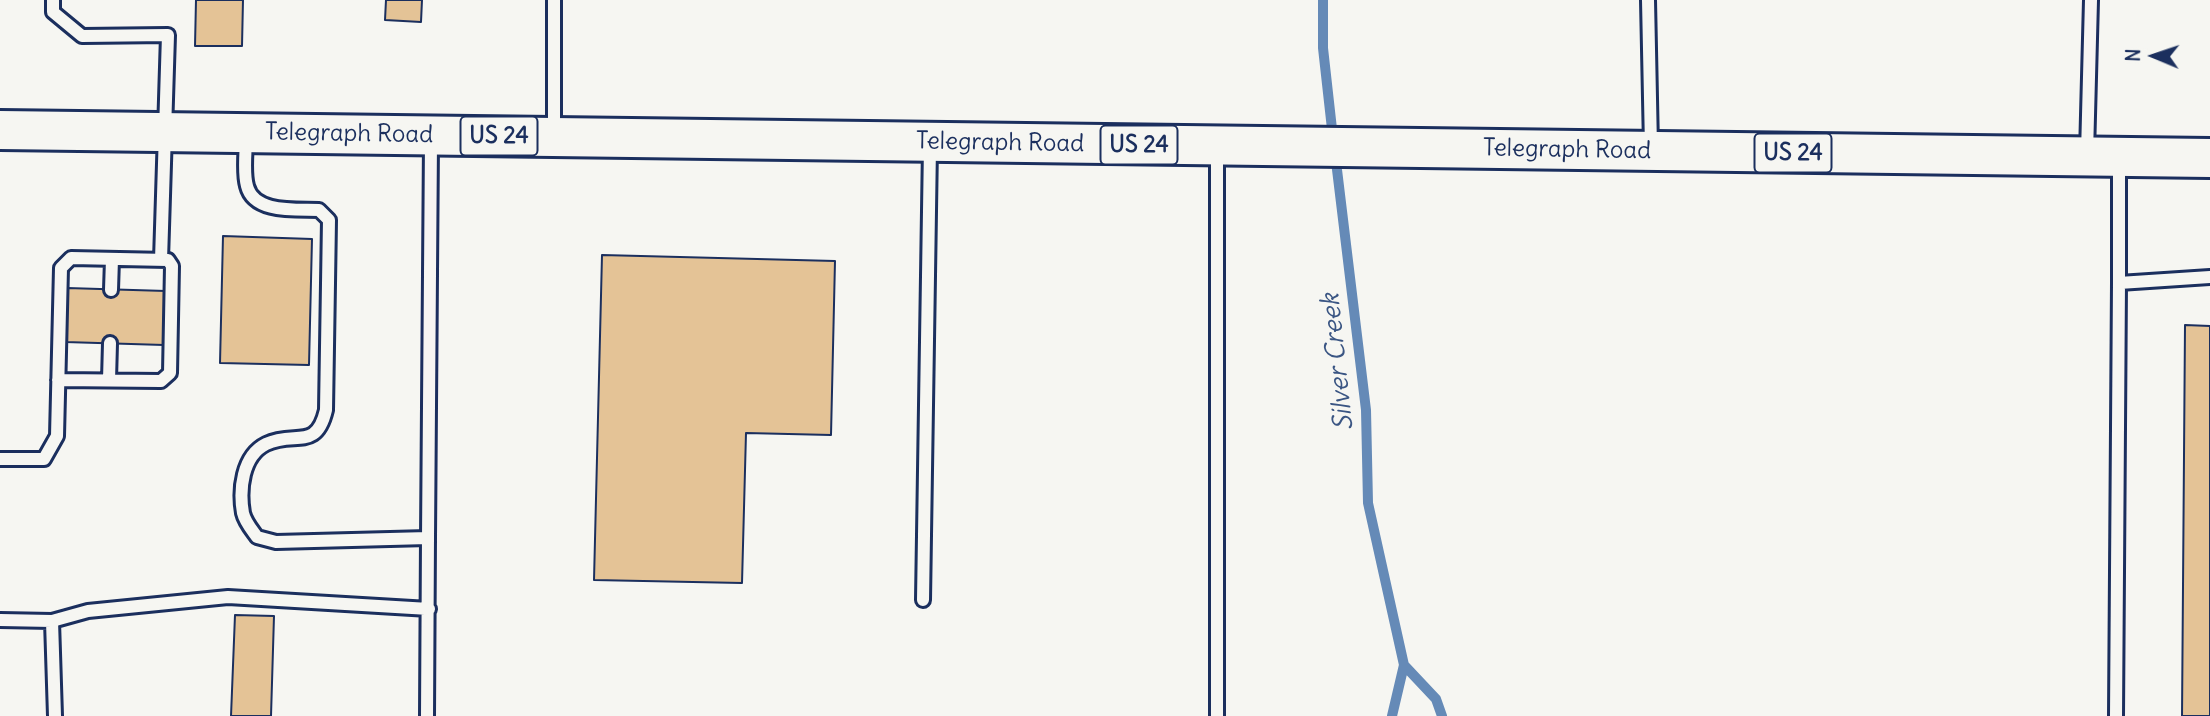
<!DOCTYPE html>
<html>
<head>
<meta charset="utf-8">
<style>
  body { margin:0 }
  #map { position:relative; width:2210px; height:716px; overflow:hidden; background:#f6f6f2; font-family:Delius,sans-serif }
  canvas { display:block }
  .north { position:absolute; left:2119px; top:21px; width:70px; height:70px; -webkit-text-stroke:5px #f6f6f2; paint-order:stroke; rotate:272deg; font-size:19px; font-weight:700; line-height:28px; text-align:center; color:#1b2f5e }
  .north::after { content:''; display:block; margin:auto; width:24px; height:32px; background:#1b2f5e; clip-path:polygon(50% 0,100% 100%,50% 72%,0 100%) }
</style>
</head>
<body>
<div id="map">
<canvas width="2210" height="716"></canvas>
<div class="north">N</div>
</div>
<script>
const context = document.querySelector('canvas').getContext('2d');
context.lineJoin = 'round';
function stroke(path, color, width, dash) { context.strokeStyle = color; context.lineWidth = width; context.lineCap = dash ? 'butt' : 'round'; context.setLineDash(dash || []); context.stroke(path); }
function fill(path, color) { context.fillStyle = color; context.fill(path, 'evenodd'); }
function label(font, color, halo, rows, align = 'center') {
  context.font = font + ' Delius,sans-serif'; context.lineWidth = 6; context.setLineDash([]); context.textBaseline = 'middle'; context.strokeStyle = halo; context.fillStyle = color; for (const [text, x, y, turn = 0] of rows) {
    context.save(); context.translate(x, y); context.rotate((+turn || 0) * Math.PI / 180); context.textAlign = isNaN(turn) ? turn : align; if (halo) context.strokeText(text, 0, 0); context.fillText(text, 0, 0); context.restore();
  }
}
stroke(new Path2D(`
  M1323 0V48L1333 138
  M1335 153 1366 410 1368 503 1404 665 1392 716
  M1404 665 1436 699 1442 716`), '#658ab7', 10);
const building = new Path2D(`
  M196 0H243L242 46H195Z
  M386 0H422L421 22 385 20Z
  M223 236 312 239 309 365 220 363Z
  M602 255 835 261 831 435 746 433 742 583 594 580Z
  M67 288 166 291 164 345 65 342Z
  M2185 325 2210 326V716H2182Z
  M235 615 274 616 271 716H231Z`);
fill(building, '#e4c396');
stroke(building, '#1b2f5e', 2);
const service = new Path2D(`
  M53 0V12L82 36 168 35 161 260
  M554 0V133
  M1648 0 1651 147
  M246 137C246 152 243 172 247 186 254 214 297 209 319 210L329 220 326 410C316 452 295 430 266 444 242 456 239 490 243 513 245 522 252 530 257 537L276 542 428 538 431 141
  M1217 149V716
  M2087 154 2091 0
  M2119 161V283L2210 277
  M111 290 112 259
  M109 380 110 343
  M0 459H44L57 436 61 268 71 258 168 260 172 266 170 373 161 381 58 380
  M923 600 930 146
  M0 620 52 621 88 611 228 597 429 609
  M52 621 55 716
  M427 716 428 538
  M2116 716 2119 283`);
const primary = new Path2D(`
  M0 130 2210 158`);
stroke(service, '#1b2f5e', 18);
stroke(primary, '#1b2f5e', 44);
stroke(service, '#f6f6f2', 12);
stroke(primary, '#f6f6f2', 38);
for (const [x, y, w] of [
  [499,136,77],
  [1139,145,77],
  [1793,153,77]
]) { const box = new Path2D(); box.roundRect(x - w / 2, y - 19.5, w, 39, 5); context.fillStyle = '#f6f6f2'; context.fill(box); stroke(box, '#1b2f5e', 2); }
label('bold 23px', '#1b2f5e', null, [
  ["US 24",499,136],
  ["US 24",1139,145],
  ["US 24",1793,153]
]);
label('24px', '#1b2f5e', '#f6f6f2', [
  ["Telegraph Road",349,134,1],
  ["Telegraph Road",1000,143,1],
  ["Telegraph Road",1567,150,1]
]);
label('italic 26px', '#3a5583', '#f6f6f2', [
  ["Silver Creek",1338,362,-96]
]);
</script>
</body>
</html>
